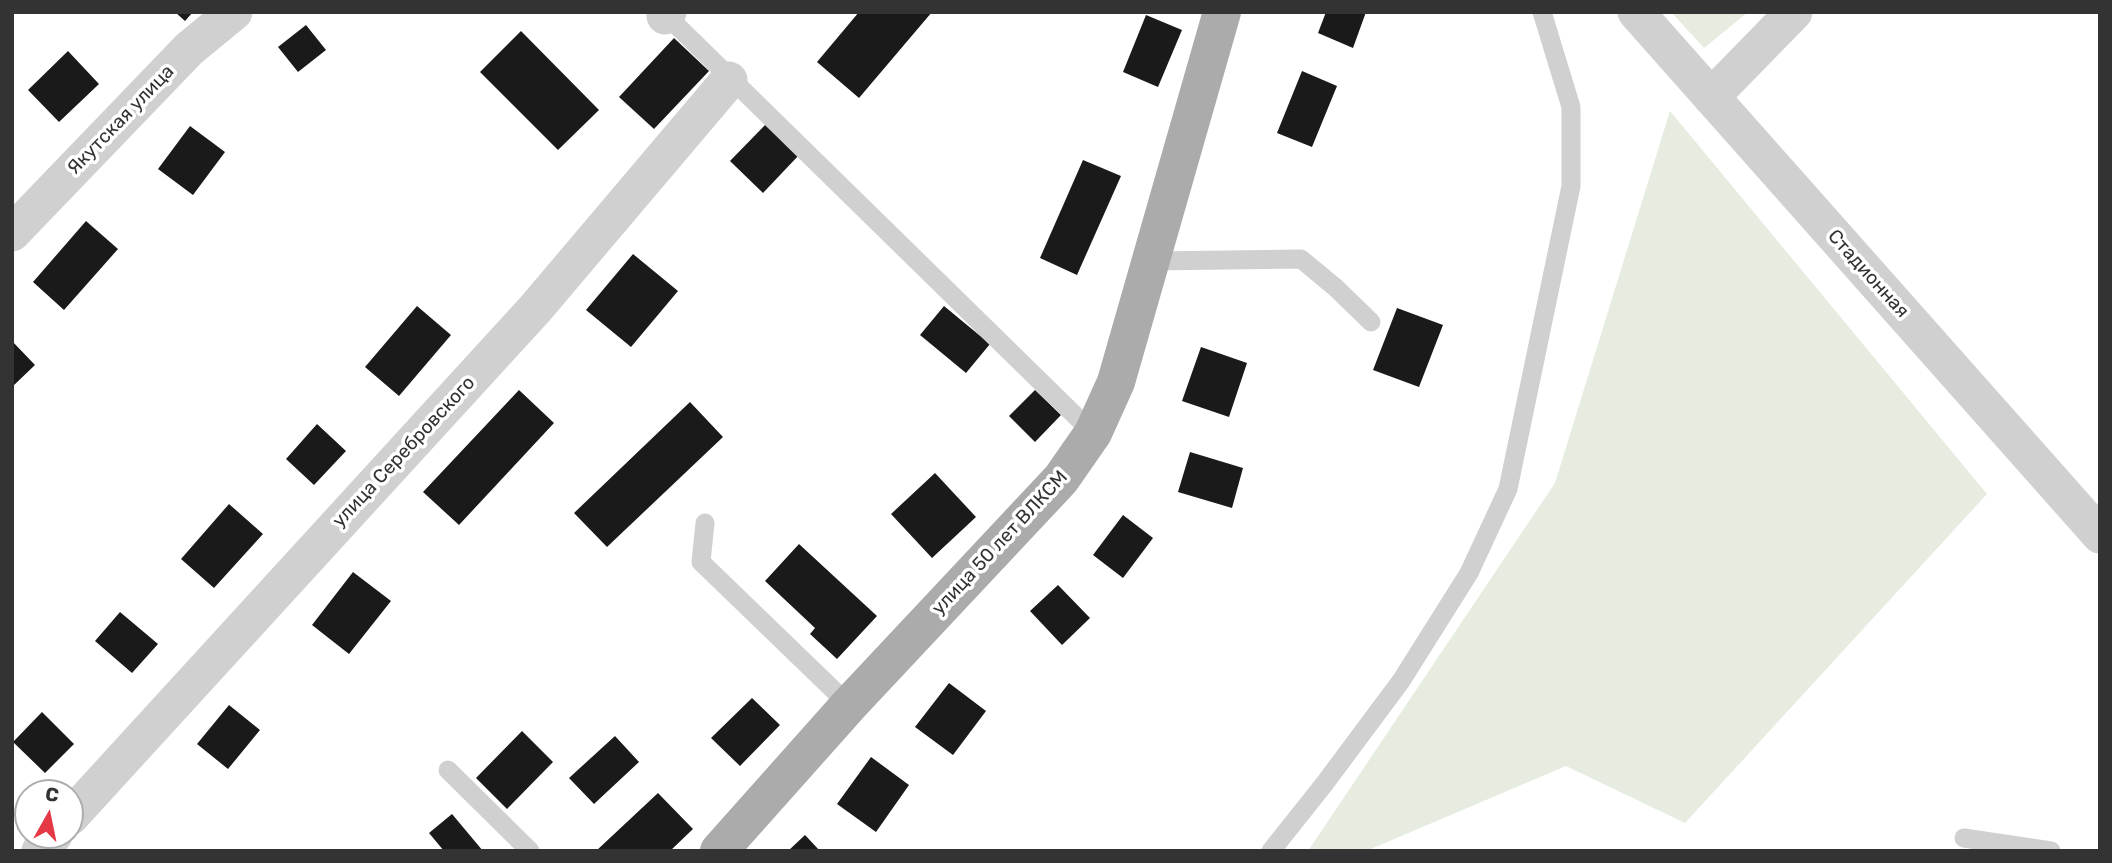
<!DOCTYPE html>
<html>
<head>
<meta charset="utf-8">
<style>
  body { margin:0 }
  #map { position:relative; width:2112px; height:863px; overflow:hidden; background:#fff; font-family:Rubik,sans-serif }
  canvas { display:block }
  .frame { position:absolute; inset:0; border:14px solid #333; pointer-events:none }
  .north { position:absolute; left:14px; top:779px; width:70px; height:70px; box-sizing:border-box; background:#fff; border:2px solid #adadad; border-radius:50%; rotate:9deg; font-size:19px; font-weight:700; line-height:28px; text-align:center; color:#333 }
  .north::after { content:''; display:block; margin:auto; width:24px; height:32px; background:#e63946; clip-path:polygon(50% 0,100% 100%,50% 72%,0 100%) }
</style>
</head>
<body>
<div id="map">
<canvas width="2112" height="863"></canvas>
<div class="frame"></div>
<div class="north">С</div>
</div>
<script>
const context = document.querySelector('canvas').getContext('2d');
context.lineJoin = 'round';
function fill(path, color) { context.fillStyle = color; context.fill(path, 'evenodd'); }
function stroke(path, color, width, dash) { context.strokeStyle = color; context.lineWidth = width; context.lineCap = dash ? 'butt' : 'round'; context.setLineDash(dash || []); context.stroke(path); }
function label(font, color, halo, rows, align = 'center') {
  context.font = font + ' Rubik,sans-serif'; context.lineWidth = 7; context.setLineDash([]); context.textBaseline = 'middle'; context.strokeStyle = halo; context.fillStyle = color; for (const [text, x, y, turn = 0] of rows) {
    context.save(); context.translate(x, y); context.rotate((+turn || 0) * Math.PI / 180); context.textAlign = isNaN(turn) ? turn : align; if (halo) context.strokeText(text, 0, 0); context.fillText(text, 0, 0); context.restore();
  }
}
fill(new Path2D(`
  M1671 12H1748L1704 48Z
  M1670 111 1987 494 1685 823 1566 766 1366 851H1308L1555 483Z`), '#e6ecdf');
fill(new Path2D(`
  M175 12H193L185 21Z
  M859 12H932L859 98 817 62Z
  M1326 12H1366L1353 48 1318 33Z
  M1146 15 1182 30 1158 87 1123 72Z
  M306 25 326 50 298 72 278 47Z
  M521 31 599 110 558 150 480 72Z
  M674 38 709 71 654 129 619 97Z
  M68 51 99 84 59 122 28 90Z
  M1302 71 1337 86 1312 147 1277 133Z
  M767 123 799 155 763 193 730 161Z
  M190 126 225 152 193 195 158 169Z
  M1083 160 1121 176 1077 275 1040 258Z
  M86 221 118 249 64 310 33 282Z
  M633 254 678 291 631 347 586 310Z
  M417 306 451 335 399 396 365 367Z
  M944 306 990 344 966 373 920 335Z
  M1397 308 1443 325 1419 387 1373 370Z
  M12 341 35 365 12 387Z
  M1201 347 1247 363 1229 417 1182 401Z
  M519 390 554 423 459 525 423 492Z
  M1035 390 1061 415 1035 442 1009 416Z
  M690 402 723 437 607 547 574 513Z
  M317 424 346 451 314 485 286 459Z
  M1190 452 1243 468 1232 508 1178 492Z
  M935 473 976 517 932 558 891 514Z
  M229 504 263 534 214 588 181 559Z
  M1123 515 1153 538 1123 578 1093 555Z
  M799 544 877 616 837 659 810 634 815 628 765 581Z
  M353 572 391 601 349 654 312 625Z
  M1058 585 1090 618 1062 645 1030 611Z
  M120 612 158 644 132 673 95 641Z
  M949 683 986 711 953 755 915 727Z
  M752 698 780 725 740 766 711 738Z
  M229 705 260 730 228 769 197 744Z
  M42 712 74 744 45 773 13 742Z
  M522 731 553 762 507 809 476 778Z
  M615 736 639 762 594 804 569 778Z
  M871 757 909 785 876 832 837 804Z
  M658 793 693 829 670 851H596Z
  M452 814 483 851H444L429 833Z
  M805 835 820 851H788Z`), '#1a1a1a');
stroke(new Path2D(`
  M663 12 1093 433
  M1152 261 1301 259 1336 288 1371 322
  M705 523 701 562 849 705
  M448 770 530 851
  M1964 838 2051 851
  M1271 851 1325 783 1401 681 1469 573 1508 489 1571 186V107L1542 12`), '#d0d0d0', 19);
stroke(new Path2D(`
  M1636 12 2100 535
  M665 16 668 12
  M1711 97 1794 12
  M12 233 189 49 234 12
  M70 817 535 309 729 80
  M40 851 54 835`), '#d0d0d0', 37);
stroke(new Path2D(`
  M719 851 849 705 1061 479 1093 433 1116 382 1222 12`), '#ababab', 38);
label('19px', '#333', '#fff', [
  ["Якутская улица",121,120,-46],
  ["Стадионная",1868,274,48],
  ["улица Серебровского",404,452,-47],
  ["улица 50 лет ВЛКСМ",1000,543,-47]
]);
</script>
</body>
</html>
